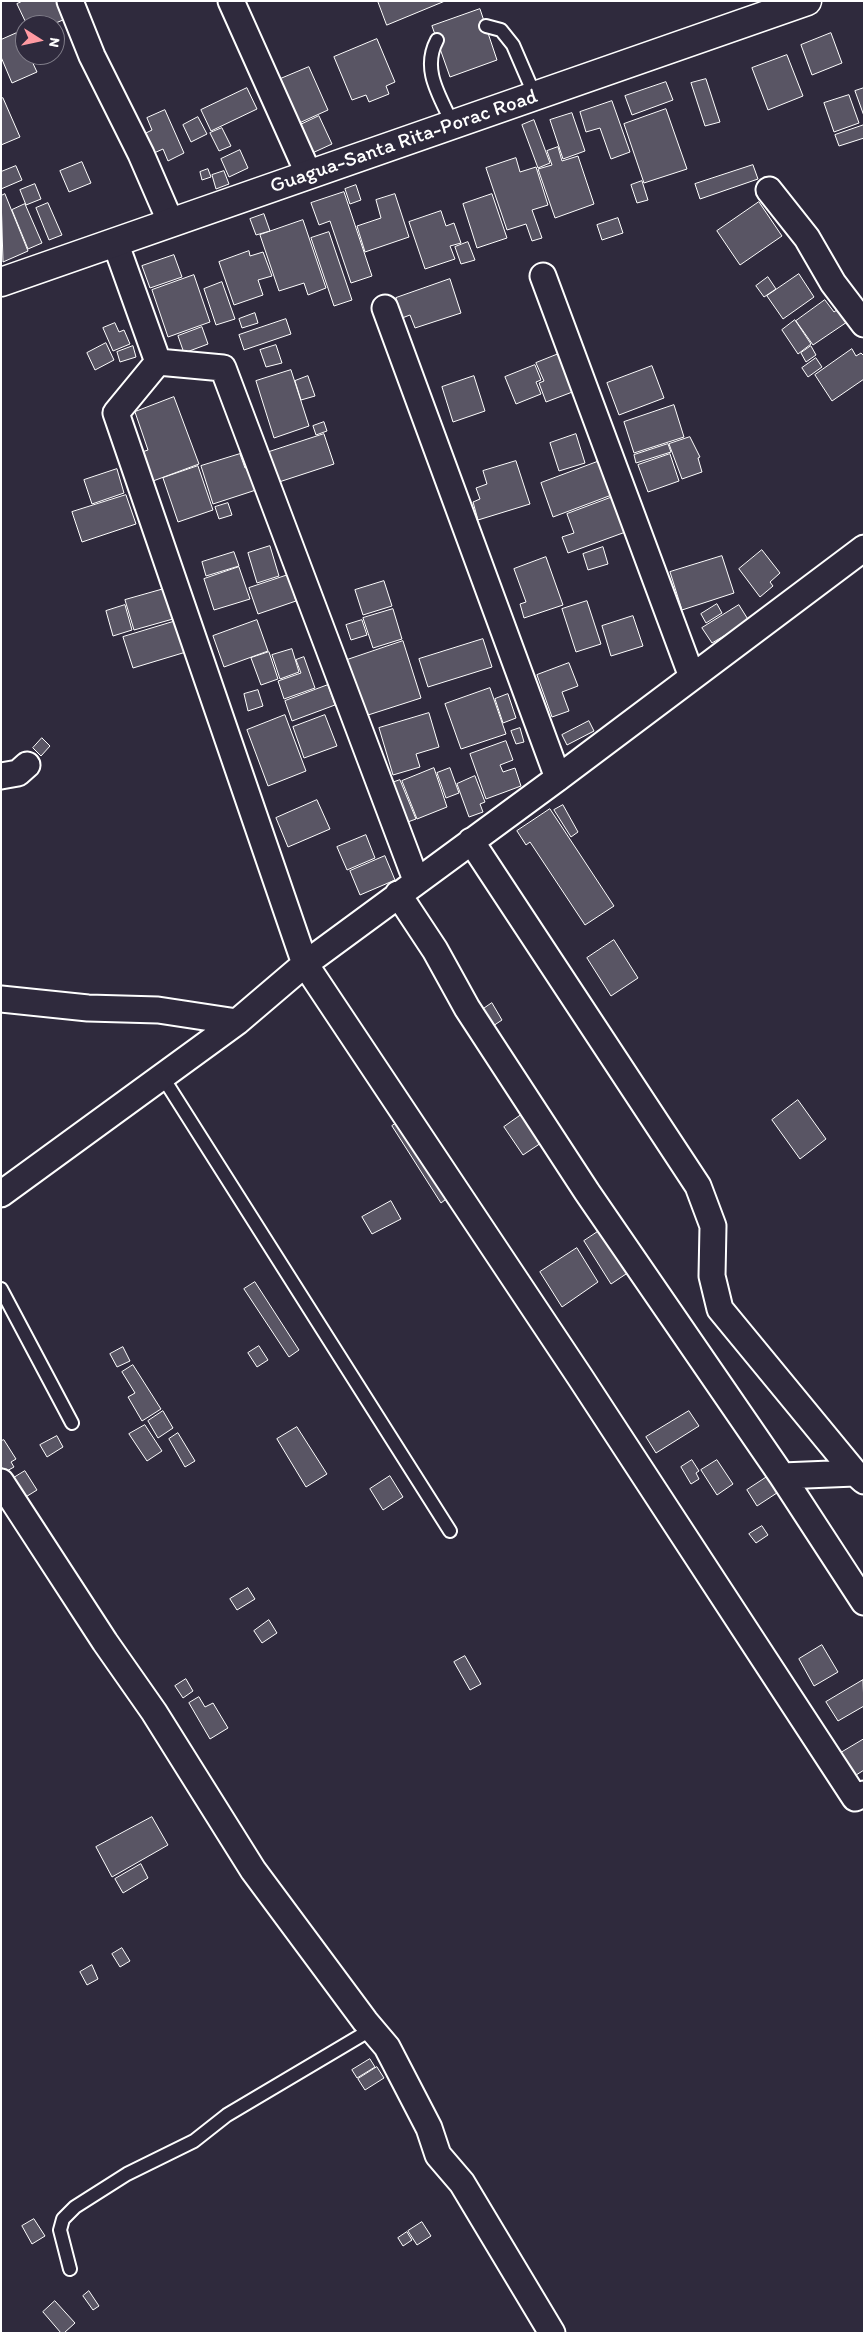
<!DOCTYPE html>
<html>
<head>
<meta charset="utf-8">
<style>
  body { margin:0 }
  #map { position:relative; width:865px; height:2334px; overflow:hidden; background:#2f2a3d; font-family:Itim,sans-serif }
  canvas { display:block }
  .frame { position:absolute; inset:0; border:2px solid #fff; pointer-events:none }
  .north { position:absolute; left:15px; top:15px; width:50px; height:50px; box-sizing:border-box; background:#2f2a3d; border:1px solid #827f8b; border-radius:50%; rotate:100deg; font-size:14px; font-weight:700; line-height:20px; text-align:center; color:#fff }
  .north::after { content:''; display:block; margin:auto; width:18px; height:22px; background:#ff9aa2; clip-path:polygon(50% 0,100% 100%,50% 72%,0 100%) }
</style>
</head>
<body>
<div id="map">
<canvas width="865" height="2334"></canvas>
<div class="frame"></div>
<div class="north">N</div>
</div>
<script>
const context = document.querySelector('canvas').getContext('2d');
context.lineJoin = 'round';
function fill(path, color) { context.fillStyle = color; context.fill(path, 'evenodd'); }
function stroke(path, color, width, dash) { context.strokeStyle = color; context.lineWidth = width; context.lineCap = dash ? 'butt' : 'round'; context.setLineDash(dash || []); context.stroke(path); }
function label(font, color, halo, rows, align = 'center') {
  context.font = font + ' Itim,sans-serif'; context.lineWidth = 4.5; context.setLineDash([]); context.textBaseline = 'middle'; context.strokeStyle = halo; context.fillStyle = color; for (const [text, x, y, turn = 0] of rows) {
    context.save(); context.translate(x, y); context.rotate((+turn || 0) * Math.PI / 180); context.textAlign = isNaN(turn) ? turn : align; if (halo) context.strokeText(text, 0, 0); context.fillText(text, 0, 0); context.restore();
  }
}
const building = new Path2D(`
  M23 1H63L70 17 51 25H27L17 4Z
  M378 1H445L387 25Z
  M480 9 497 60 450 77 432 26Z
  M19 32 25 45V55H29L37 72 12 83 1 57V40Z
  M831 33 842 63 812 75 801 45Z
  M377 39 395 82 386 86 389 94 369 102 366 95 352 100 334 57Z
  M787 55 803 96 768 110 752 68Z
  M309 67 328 110 297 124 278 80Z
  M706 79 720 122 705 126 691 83Z
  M666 82 673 100 632 115 625 96Z
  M247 88 257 109 211 131 201 110Z
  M864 88V116L855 91Z
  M849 95 859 123 834 132 824 103Z
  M3 98 20 137 1 145V99Z
  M612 101 630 152 611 159 600 128 586 132 580 112Z
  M666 109 687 169 644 183 624 124Z
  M165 110 184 153 168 161 163 149 154 153 146 133 152 130 147 118Z
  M572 113 585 151 563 159 550 120Z
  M319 116 332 144 308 155 296 127Z
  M198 117 207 134 191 142 183 125Z
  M534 120 550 163 538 168 522 125Z
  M864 125V138L839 146 835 135Z
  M222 128 231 146 219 151 210 133Z
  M558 147 562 161 578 156 594 204 555 218 538 169 552 165 547 151Z
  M240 150 248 168 229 177 221 159Z
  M516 158 520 172 536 167 548 205 532 210 542 238 532 241 526 224 507 230 486 168Z
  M82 162 91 183 69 192 60 171Z
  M753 165 758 179 700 199 695 184Z
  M16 166 22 180 1 189V172Z
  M208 169 211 177 202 180 200 172Z
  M224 171 229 184 216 189 212 175Z
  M642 181 648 200 637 203 631 185Z
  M35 184 41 199 26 205 20 190Z
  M356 185 361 200 350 204 345 189Z
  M344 192 372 276 351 283 330 221 319 225 311 203Z
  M5 194 28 251 3 262 1 196Z
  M395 194 409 237 365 252 357 226 381 218 376 200Z
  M492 194 507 238 477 248 463 204Z
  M759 202 782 236 740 265 717 231Z
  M48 203 62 235 49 240 36 208Z
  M25 204 42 243 28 249 12 210Z
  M441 211 446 226 454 223 461 243 450 246 455 259 425 269 409 222Z
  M264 214 270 231 256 235 250 219Z
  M618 218 623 233 602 240 597 225Z
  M303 220 326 288 308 295 304 283 279 291 260 235Z
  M329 232 352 300 334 306 311 238Z
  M468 242 475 260 461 264 455 247Z
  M249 251 250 256 263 252 272 276 258 280 263 295 234 305 219 262Z
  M174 255 182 277 150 288 142 266Z
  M799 274 814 297 783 319 767 296Z
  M194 275 210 322 168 337 152 290Z
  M768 277 776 289 764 297 756 286Z
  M450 279 461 313 415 328 410 315 402 318 396 298Z
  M222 282 235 319 216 325 204 289Z
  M825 300 834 312 841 307 850 320 813 345 796 321Z
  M255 313 258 323 242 328 239 319Z
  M286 319 291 334 244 350 239 335Z
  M795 320 811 344 798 354 782 330Z
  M115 323 119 332 124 330 130 344 113 351 103 328Z
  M202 327 208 344 184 353 178 336Z
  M106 343 114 360 95 370 87 353Z
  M276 345 282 363 266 367 260 350Z
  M133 346 136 357 120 362 117 352Z
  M811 346 816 355 806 362 801 353Z
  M852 349 856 356 861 353 864 356V379L832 401 815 375Z
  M561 353 575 391 546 402 539 383 544 381 536 363Z
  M816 358 822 367 808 377 802 368Z
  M535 365 541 380 536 382 541 394 516 404 505 377Z
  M652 366 664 398 619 415 607 383Z
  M291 370 309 426 274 438 256 381Z
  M308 376 315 396 301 400 295 381Z
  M474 376 485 411 453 422 442 387Z
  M174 397 199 464 153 481 142 452 148 450 135 412Z
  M674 405 684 437 634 453 624 422Z
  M324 422 327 431 316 435 313 426Z
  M324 434 334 464 276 483 266 453Z
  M576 434 585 463 559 471 550 443Z
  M690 437 700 457 698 458 702 472 682 479 669 444Z
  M668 444 671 452 636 463 634 455Z
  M240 454 245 468 251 466 259 489 213 504 201 466Z
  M670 454 679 481 648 492 638 465Z
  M605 459 617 493 553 517 541 483Z
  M516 461 530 504 478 520 473 502 480 499 476 488 487 484 483 471Z
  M198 466 213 510 178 522 163 478Z
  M117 469 124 493 92 504 84 480Z
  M126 495 136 524 82 542 72 512Z
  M618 495 631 530 568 553 562 537 574 533 567 514Z
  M228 503 232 515 219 519 215 507Z
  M270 546 279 576 257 583 248 553Z
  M603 547 608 564 588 570 583 554Z
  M762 550 780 573 770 582 773 586 760 597 739 569Z
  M234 552 239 566 206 576 202 562Z
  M722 556 734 593 682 610 670 572Z
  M546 557 563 605 524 618 520 604 526 602 514 569Z
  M239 567 250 599 214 610 204 579Z
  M288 575 296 601 258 614 249 588Z
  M384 581 392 606 363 615 355 590Z
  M171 587 180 617 134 630 125 600Z
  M587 601 601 644 576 652 562 609Z
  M717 604 722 613 706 623 701 614Z
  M125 605 132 630 113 636 106 611Z
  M739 605 749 621 712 643 702 628Z
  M393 609 402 639 373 648 363 618Z
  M633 616 643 646 611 656 602 626Z
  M257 620 268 651 224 667 213 636Z
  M362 620 367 635 351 640 346 625Z
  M176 621 186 652 133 668 123 637Z
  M483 639 492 667 428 687 419 659Z
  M403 641 421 698 365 716 347 660Z
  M292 649 299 672 280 679 272 655Z
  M269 652 278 679 261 685 251 658Z
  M304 657 315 688 284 699 278 681 301 673 296 660Z
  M569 663 578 686 562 692 569 711 552 717 537 675Z
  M328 685 335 705 292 721 285 701Z
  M490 688 506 734 461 749 445 704Z
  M258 690 263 706 248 711 244 694Z
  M508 694 516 718 503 723 495 699Z
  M429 713 439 747 416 754 420 767 393 775 379 728Z
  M285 715 306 771 268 786 247 730Z
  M325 715 337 746 304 758 293 727Z
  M589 721 594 731 567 745 562 735Z
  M520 728 524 742 516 744 511 731Z
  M42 738 50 746 41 756 33 748Z
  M506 741 513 760 500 765 503 772 515 768 521 786 486 799 470 754Z
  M434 768 447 807 417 819 402 781Z
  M450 768 459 793 446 798 437 773Z
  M475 776 485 802 480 804 483 812 469 817 457 784Z
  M400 780 416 819 405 823 389 784Z
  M317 800 330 829 288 847 276 818Z
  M563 805 578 832 571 837 554 810Z
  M550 809 614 906 585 925 530 842 526 845 517 831Z
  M366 835 375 858 347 870 337 847Z
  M385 856 395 880 360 895 350 871Z
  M614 940 638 978 611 996 587 958Z
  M492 1003 502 1020 490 1028 479 1012Z
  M798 1100 826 1139 800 1159 772 1120Z
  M531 1108 550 1137 523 1155 504 1127Z
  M401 1120 450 1196 441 1203 392 1126Z
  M391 1201 401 1219 372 1234 362 1217Z
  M608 1225 635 1268 611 1284 584 1241Z
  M577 1248 598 1282 562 1307 540 1272Z
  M255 1282 299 1350 289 1357 244 1289Z
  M259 1346 268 1360 257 1367 248 1353Z
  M123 1347 130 1361 117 1367 110 1354Z
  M133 1365 161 1409 142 1421 128 1397 135 1393 122 1372Z
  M163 1411 173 1428 158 1438 148 1421Z
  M689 1411 699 1426 656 1453 646 1437Z
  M145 1425 162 1451 147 1461 129 1434Z
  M297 1427 327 1474 306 1487 277 1439Z
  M178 1433 195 1461 185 1467 169 1439Z
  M57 1436 63 1447 47 1457 40 1445Z
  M4 1440 16 1459 11 1462 14 1467 5 1472 1 1466V1441Z
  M692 1460 699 1471 696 1473 699 1479 691 1484 681 1467Z
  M717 1460 733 1484 717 1495 701 1470Z
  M25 1471 37 1490 24 1498 12 1479Z
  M773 1473 783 1489 757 1506 747 1490Z
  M390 1476 403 1497 383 1510 370 1489Z
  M762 1526 768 1535 756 1543 749 1534Z
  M248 1588 255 1599 237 1610 230 1599Z
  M269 1620 277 1633 262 1643 254 1631Z
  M822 1645 838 1672 814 1686 799 1659Z
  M465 1656 481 1684 470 1690 454 1662Z
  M186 1679 193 1691 183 1698 175 1686Z
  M863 1680 864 1706 838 1721 826 1702Z
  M199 1697 205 1707 213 1703 228 1728 210 1739 189 1703Z
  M864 1739V1770L853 1777 839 1754Z
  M152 1817 168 1845 112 1877 96 1847Z
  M141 1864 148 1878 123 1893 115 1879Z
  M122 1948 130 1961 120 1967 112 1954Z
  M92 1965 98 1979 87 1985 80 1972Z
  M370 2059 375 2067 357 2078 352 2070Z
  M377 2067 384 2078 365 2090 358 2079Z
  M34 2219 45 2236 32 2244 22 2226Z
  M422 2222 431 2236 417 2245 408 2231Z
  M407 2232 412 2240 403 2246 398 2238Z
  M89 2291 99 2306 93 2310 83 2296Z
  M55 2301 75 2323 64 2333H61L43 2312Z`);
fill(building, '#595564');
stroke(building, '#fff', 1);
const lane = new Path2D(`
  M486 26 501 30 513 45 535 96
  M437 40C421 70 440 96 453 125
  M162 1076 450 1531
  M1 1289 72 1423
  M70 2269 60 2230 63 2219 75 2207 127 2174 194 2141 227 2115 372 2029`);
const street = new Path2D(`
  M70 1 92 56 141 154 171 223
  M231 1 309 175
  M769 190 807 238 833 283 864 324
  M115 242 158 362
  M543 276 692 677
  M385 308 558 778
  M1 776 18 773 27 765
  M471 841 698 1186 713 1226 712 1276 720 1309 855 1473
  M416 880 223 368 158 362 116 413 305 964 580 1377 855 1798 864 1794
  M398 894 435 950 467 1008 587 1192 782 1476 855 1473 864 1481
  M1 999 88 1008 158 1010 237 1022
  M1 1194 237 1022 305 964 558 778 864 548
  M782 1476 864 1602
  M1 1482 105 1642 154 1712 253 1870 365 2021 387 2047 429 2128 438 2155 462 2183 552 2333`);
const secondary = new Path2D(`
  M1 282 807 1`);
stroke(lane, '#fff', 16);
stroke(street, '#fff', 29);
stroke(secondary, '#fff', 31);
stroke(lane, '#2f2a3d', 12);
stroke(street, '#2f2a3d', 25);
stroke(secondary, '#2f2a3d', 28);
label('21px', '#fff', '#2f2a3d', [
  ["Guagua-Santa Rita-Porac Road",404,142,-19]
]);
</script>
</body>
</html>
